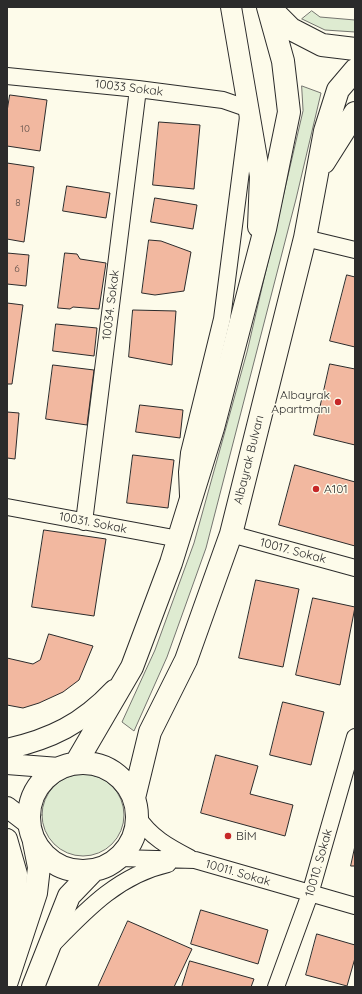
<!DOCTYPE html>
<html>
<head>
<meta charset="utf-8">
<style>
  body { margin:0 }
  #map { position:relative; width:362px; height:994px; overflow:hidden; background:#fdfbea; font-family:Quicksand,sans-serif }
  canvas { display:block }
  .frame { position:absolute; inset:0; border:8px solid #2b2b2b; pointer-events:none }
</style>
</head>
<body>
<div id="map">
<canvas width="362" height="994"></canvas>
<div class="frame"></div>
</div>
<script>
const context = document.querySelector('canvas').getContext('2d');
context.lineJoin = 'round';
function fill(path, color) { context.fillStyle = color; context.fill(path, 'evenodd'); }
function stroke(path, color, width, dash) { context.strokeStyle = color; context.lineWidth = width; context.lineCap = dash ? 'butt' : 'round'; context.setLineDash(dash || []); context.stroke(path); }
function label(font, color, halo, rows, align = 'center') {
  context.font = font + ' Quicksand,sans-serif'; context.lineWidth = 3; context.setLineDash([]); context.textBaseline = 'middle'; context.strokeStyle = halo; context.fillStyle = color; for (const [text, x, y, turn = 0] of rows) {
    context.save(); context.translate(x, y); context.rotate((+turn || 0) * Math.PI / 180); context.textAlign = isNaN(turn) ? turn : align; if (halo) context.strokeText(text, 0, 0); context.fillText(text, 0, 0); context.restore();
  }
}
const green = new Path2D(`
  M312 11 320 17 355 20V32L325 30 302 19Z
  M302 86 321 93 296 199 206 548 167 657 134 731 122 722 155 650 194 543 247 352 303 111Z
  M42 815a41 41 0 1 1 82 0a41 41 0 1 1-82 0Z`);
fill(green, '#deebd1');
stroke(green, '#74746e', 1);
const building = new Path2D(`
  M10 95 47 100 40 151 7 146V112Z
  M159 122 200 125 194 189 153 185Z
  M7 163 34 167 24 242 7 239Z
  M67 186 110 193 106 218 63 211Z
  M155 198 197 205 193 229 151 222Z
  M149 240 161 241 191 252 184 291 155 295 142 293Z
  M7 253 29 255 26 286 7 284Z
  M65 253 77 254 80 259 106 263 99 309 73 307 70 309 58 308Z
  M347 275 355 277V347L330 341Z
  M7 303 23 305 12 384H7Z
  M133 310 176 311 172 365 129 357Z
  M56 324 97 328 94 356 53 351Z
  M330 364 355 369V445L314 435Z
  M53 365 94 370 87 425 46 419Z
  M140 405 183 410 180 438 136 432Z
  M7 412 19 413 15 459 7 458Z
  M133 455 174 460 168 508 127 503Z
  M295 465 355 482V546L279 525Z
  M44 530 106 539 94 616 32 607Z
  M256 580 299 589 283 667 239 658Z
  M313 598 355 607 340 685 296 675Z
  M49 634 93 646 79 680 63 692 39 703 23 708 7 705V658L33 664 40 660Z
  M283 702 324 712 311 765 270 755Z
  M216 755 258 766 250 794 293 805 285 836 201 813Z
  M355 846V866H351Z
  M201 910 268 930 258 964 191 944Z
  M128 921 192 949 174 987H98Z
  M317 934 355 945V958L347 986 306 975Z
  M190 961 254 979 251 987H182Z`);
fill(building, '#f2b8a0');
stroke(building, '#2b2b2b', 1);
const minor = new Path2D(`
  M7 76 138 89 223 100 249 109 222 319 189 453 187 472 188 496
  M305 238 355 250
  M7 507 179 539
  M84 522 138 89
  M231 534 355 568
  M137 816C150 837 169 847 190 858
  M118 858 195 860 355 906
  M53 944C87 909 119 875 168 864
  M276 987 310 894 355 737`);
const tertiary = new Path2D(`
  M231 7 260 176 258 227
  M7 749C51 739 82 724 114 690
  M7 764 59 768
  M7 807 29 824
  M7 839 17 874 16 944`);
const primary = new Path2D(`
  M269 7 291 29 322 45 355 49
  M324 162 355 113
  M29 817a54 54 0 1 1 108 0a54 54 0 1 1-108 0Z
  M76 763 132 667 171 563 213 428 265 229 289 112 283 61 268 7
  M134 798 150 732 186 660 231 534 305 238 325 131 338 90 355 70
  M7 981 36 893 39 867 34 842
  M33 987 69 896 94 870`);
stroke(minor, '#2b2b2b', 18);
stroke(tertiary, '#2b2b2b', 22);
stroke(primary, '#2b2b2b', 24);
stroke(minor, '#fdfbea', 16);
stroke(tertiary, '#fdfbea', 20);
stroke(primary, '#fdfbea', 22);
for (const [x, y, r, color] of [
  [338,402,4,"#c62828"],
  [316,489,4,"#c62828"],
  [228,836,4,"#c62828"]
]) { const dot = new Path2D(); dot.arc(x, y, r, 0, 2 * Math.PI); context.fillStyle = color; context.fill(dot); stroke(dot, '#fdfbea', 1.5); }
label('10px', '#5d4e48', null, [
  ["10",25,129],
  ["8",18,203],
  ["6",17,269]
]);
label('12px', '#2b2b2b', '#fdfbea', [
  ["10033 Sokak",129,88,7],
  ["10034. Sokak",111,305,-83],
  ["Albayrak Bulvarı",249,460,-76],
  ["10031. Sokak",93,523,11],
  ["10017. Sokak",293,551,15],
  ["10010. Sokak",319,863,-74],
  ["10011. Sokak",238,873,16]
]);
label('12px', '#2b2b2b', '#fdfbea', [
  ["Albayrak",330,395,"right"],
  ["Apartmanı",330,409,"right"],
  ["A101",324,489],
  ["BİM",236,836]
], 'left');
</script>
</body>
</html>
